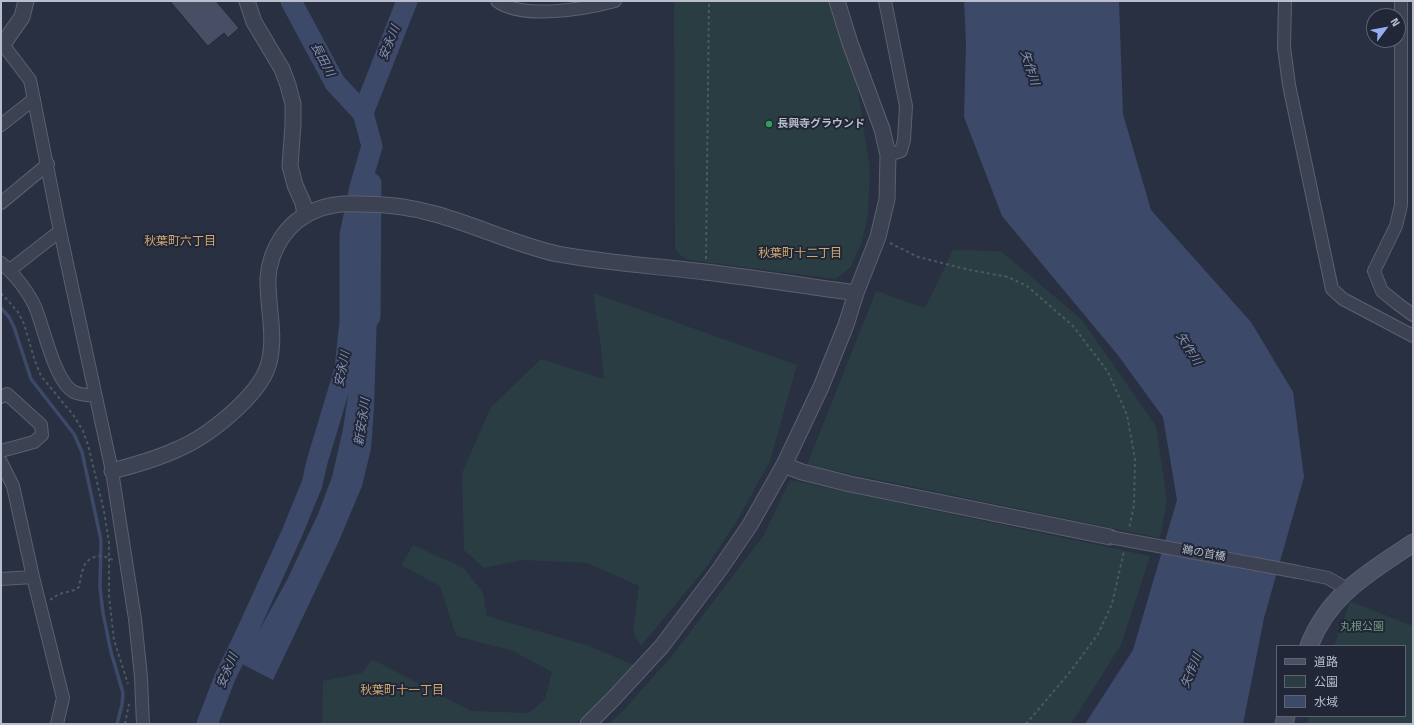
<!DOCTYPE html>
<html>
<head>
<meta charset="utf-8">
<style>
  body { margin:0 }
  #map { position:relative; width:1414px; height:725px; overflow:hidden; background:#283042; font-family:"Titillium Web","Noto Sans JP",sans-serif }
  canvas { display:block }
  .frame { position:absolute; inset:0; border:2px solid #babecc; pointer-events:none }
  .legend { position:absolute; left:1276px; top:645px; width:130px; height:72px; box-sizing:border-box; background:#212737; border:1px solid #5e6373; margin:0; padding:5px 7px; list-style:none; font-size:12px; color:#babecc }
  .legend li { display:flex; align-items:center; gap:8px; height:20px }
  .legend b { width:20px; border:1px solid #5e6373 }
  .north { position:absolute; left:1366px; top:8px; width:40px; height:40px; box-sizing:border-box; background:#212737; border:1px solid #5e6373; border-radius:50%; rotate:58deg; font-size:11px; font-weight:700; line-height:16px; text-align:center; color:#babecc }
  .north::after { content:''; display:block; margin:auto; width:14px; height:18px; background:#96adf4; clip-path:polygon(50% 0,100% 100%,50% 72%,0 100%) }
</style>
</head>
<body>
<div id="map">
<canvas width="1414" height="725"></canvas>
<div class="frame"></div>
<ul class="legend">
<li><b style="height:5px;background:#4b5165"></b>道路</li>
<li><b style="height:11px;background:#2a3d43"></b>公園</li>
<li><b style="height:11px;background:#3d4969"></b>水域</li>
</ul>
<div class="north">N</div>
</div>
<script>
const context = document.querySelector('canvas').getContext('2d');
context.lineJoin = 'round';
function fill(path, color) { context.fillStyle = color; context.fill(path, 'evenodd'); }
function stroke(path, color, width, dash) { context.strokeStyle = color; context.lineWidth = width; context.lineCap = dash ? 'butt' : 'round'; context.setLineDash(dash || []); context.stroke(path); }
function label(font, color, halo, rows, align = 'center') {
  context.font = font + ' "Titillium Web","Noto Sans JP",sans-serif'; context.lineWidth = 4; context.setLineDash([]); context.textBaseline = 'middle'; context.strokeStyle = halo; context.fillStyle = color; for (const [text, x, y, turn = 0] of rows) {
    context.save(); context.translate(x, y); context.rotate((+turn || 0) * Math.PI / 180); context.textAlign = isNaN(turn) ? turn : align; if (halo) context.strokeText(text, 0, 0); context.fillText(text, 0, 0); context.restore();
  }
}
fill(new Path2D(`
  M674 1H836L856 78 870 169 868 213 862 242 850 268 836 279 689 260 681 256 675 248Z
  M953 250 1001 251 1082 320 1156 426 1167 501 1160 538 807 465 876 291 925 308Z
  M593 293 797 365 770 461 737 521 705 569 641 646 633 632 639 586 587 563 522 560 484 568 464 550 462 473 491 407 541 359 604 379 600 339Z
  M790 480 1150 556 1121 645 1071 724H608L622 712 671 657 764 535Z
  M413 545 464 568 483 593 487 616 589 646 634 665 591 711 575 724H322L323 681 362 673 372 659 471 711 529 713 545 699 552 672 513 651 456 636 440 586 401 565Z
  M1350 601 1413 626V724H1307L1309 716H1405V646H1334Z`), '#2a3d43');
fill(new Path2D(`
  M964 1H1119L1123 114 1151 210 1251 322 1293 392 1304 477 1264 618 1243 724H1085L1133 650 1177 500 1163 417 1117 354 1002 216 964 117 966 43Z
  M378 281 374 408 371 449 362 486 338 543 273 680 242 664 251 645 287 580 318 514 332 477 343 429 351 377 356 305Z`), '#3d4969');
stroke(new Path2D(`
  M1 308 9 317 14 327 31 379 74 434 82 452 101 540 100 588 103 613 111 652 123 693 122 705 117 724`), '#3d4969', 3.5);
stroke(new Path2D(`
  M291 1 335 83 363 113
  M370 317 371 183
  M207 724 225 677 245 636 292 533 312 484 317 462 345 369 350 321V235L360 187 372 146 363 113 407 1`), '#3d4969', 21);
const building = new Path2D(`
  M170 1H216L239 28 228 38 224 33 208 46Z`);
fill(building, '#484f64');
stroke(building, '#232939', 1);
const minor = new Path2D(`
  M497 1C523 20 585 9 615 1
  M885 1 906 106 904 140 901 151 888 155
  M1285 1 1284 47 1289 85 1332 289 1343 299 1413 336
  M1401 1V205L1396 226 1374 271 1382 291 1398 304 1413 315
  M1 42 30 80 60 231 112 471 135 619 141 677 143 724
  M1 125 34 99
  M1 203 48 164
  M1 263C14 273 30 294 36 309 44 329 55 382 74 392 81 395 88 395 95 396
  M10 270 60 231
  M1 397 7 394 41 425 42 435 34 442 1 451
  M1 462 13 486 33 577
  M1298 572 1328 578 1347 589
  M1 579 33 577 63 698 57 724`);
const tertiary = new Path2D(`
  M247 1 254 22 282 69 288 85 293 104V124L290 166 295 185 303 203 305 216
  M3 44 22 17 26 1
  M784 465 802 472 850 484 1110 537
  M112 471C135 465 157 459 178 449 207 437 258 397 268 366 277 337 267 307 268 278 270 248 288 221 316 210 330 204 346 203 361 204 386 204 411 207 435 214 476 225 516 245 558 254 606 263 656 266 705 272 756 278 806 286 856 293
  M588 724 614 698 662 646 720 569 750 525 784 465 821 387 846 325 856 293 878 237 887 199 888 155 882 129 850 43 837 1`);
const secondary = new Path2D(`
  M1309 646C1329 594 1369 573 1413 543
  M1284 724 1286 716`);
stroke(minor, '#5b606f', 14);
stroke(tertiary, '#5b606f', 17);
stroke(secondary, '#5b606f', 19);
stroke(new Path2D(`
  M890 243 918 257 970 270 1008 277 1027 286 1073 326 1108 372 1127 415 1135 459 1134 505 1129 529
  M706 259 709 1
  M1 293 18 312 24 324 35 361 41 376 74 416 83 431 88 445 104 511 109 543V596L114 640 128 684
  M50 600 59 594 75 590 79 587C80 581 81 575 83 569 87 555 103 553 114 561
  M125 724 129 704
  M1026 724 1070 672 1098 634 1112 604 1124 551`), '#495a60', 2, [3, 3]);
stroke(minor, '#3d4252', 12);
stroke(tertiary, '#3d4252', 15);
stroke(secondary, '#4b5165', 17);
const minorBridge = new Path2D(`
  M1110 537 1298 572`);
stroke(minorBridge, '#5b606f', 14, []);
stroke(minorBridge, '#3d4252', 12);
for (const [x, y, r, color] of [
  [769,124,4,"#2e9e5b"]
]) { const dot = new Path2D(); dot.arc(x, y, r, 0, 2 * Math.PI); context.fillStyle = color; context.fill(dot); stroke(dot, '#212737', 1.5); }
label('bold 11px', '#babecc', '#212737', [
  ["長興寺グラウンド",777,124]
], 'left');
label('11px', '#babecc', '#212737', [
  ["鵜の首橋",1204,554,10]
]);
label('11px', '#729c81', '#212737', [
  ["丸根公園",1362,627]
]);
label('italic 12px', '#8390b2', '#212737', [
  ["安永川",390,43,-68],
  ["長田川",322,60,62],
  ["矢作川",1029,68,72],
  ["矢作川",1188,349,58],
  ["安永川",343,369,-79],
  ["新安永川",363,422,-82],
  ["安永川",228,671,-67],
  ["矢作川",1192,671,-68]
]);
label('12px', '#d2a86e', '#212737', [
  ["秋葉町六丁目",180,242],
  ["秋葉町十二丁目",800,254],
  ["秋葉町十一丁目",402,691]
]);
</script>
</body>
</html>
